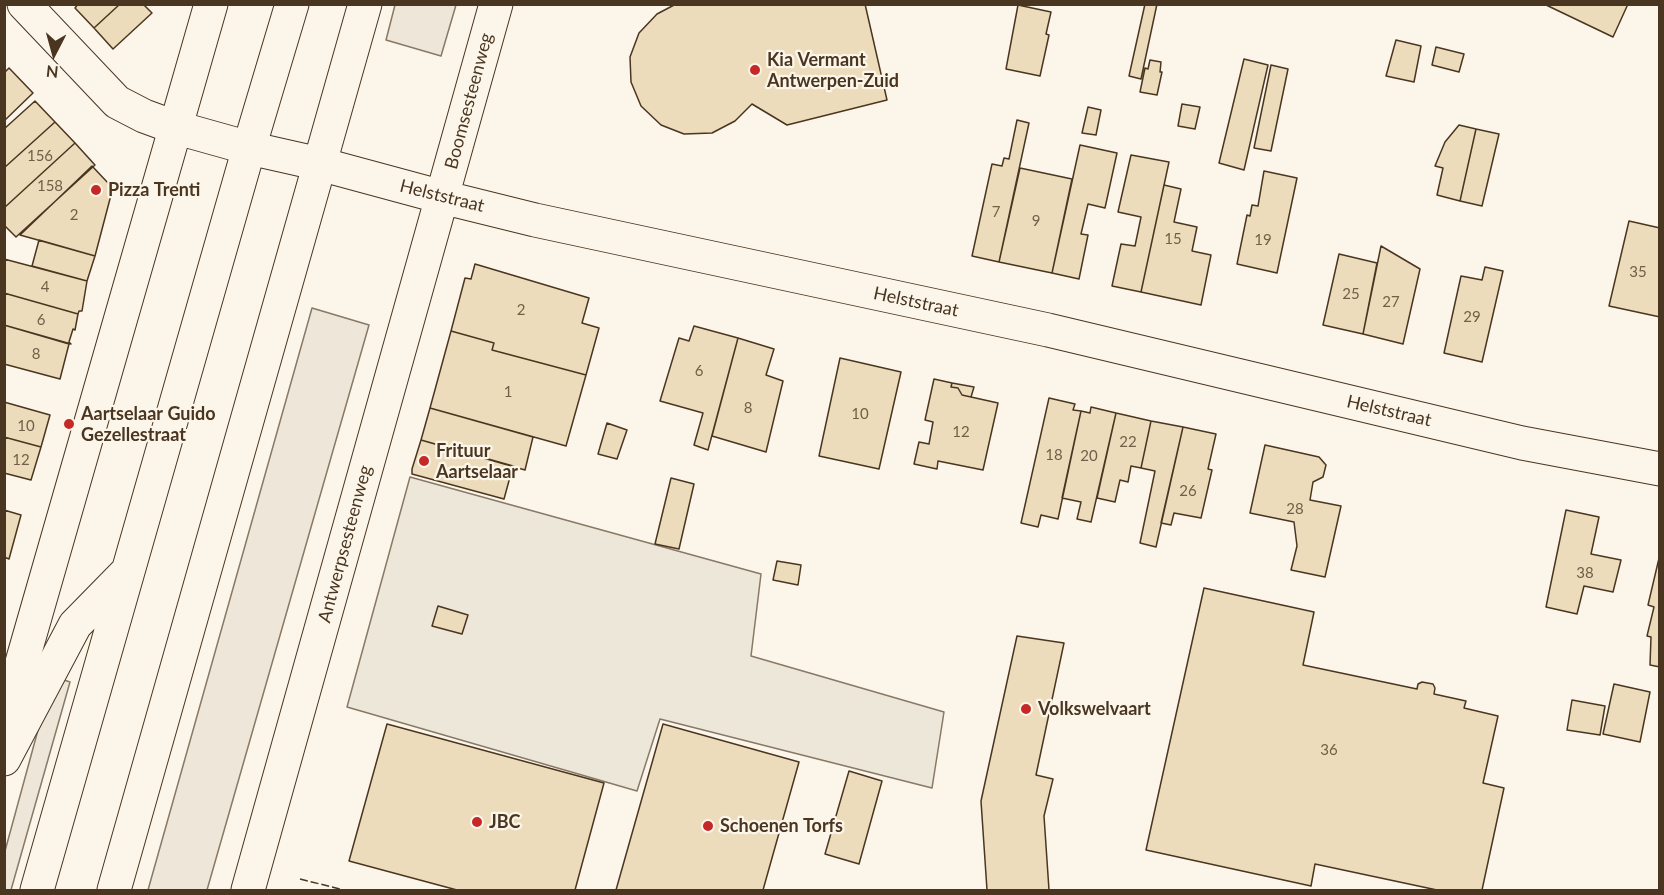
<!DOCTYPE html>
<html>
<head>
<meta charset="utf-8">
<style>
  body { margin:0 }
  #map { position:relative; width:1664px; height:895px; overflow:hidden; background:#fbf6e9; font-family:Lato,sans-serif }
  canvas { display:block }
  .frame { position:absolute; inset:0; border:6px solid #4a3520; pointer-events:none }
  .north { position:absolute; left:24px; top:24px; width:60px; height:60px; -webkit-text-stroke:4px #fbf6e9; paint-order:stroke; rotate:186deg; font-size:16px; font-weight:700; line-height:24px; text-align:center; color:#4a3520 }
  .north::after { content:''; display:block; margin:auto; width:21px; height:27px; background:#4a3520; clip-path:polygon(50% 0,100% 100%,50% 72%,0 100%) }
</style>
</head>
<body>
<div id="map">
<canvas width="1664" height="895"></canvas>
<div class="frame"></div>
<div class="north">N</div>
</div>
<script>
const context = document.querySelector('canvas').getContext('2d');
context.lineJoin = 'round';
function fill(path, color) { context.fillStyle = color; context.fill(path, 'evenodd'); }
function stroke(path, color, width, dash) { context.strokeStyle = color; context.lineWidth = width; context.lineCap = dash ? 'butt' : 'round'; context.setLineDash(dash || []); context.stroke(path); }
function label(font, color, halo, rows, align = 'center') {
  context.font = font + ' Lato,sans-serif'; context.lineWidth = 4.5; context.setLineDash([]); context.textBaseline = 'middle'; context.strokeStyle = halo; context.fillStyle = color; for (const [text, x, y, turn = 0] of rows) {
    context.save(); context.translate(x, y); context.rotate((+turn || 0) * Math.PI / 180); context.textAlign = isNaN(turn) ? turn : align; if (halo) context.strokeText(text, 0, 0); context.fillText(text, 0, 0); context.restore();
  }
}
const green = new Path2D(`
  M395 5H456L441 56 386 40Z
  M312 308 369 325 207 890H148Z
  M58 678 70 682 11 890H5V851L38 730Z`);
fill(green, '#ede6d9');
stroke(green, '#887966', 1.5);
const parking = new Path2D(`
  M410 477 761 574 751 656 944 712 932 788 660 719 637 791 347 707Z`);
fill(parking, '#ede7d9');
stroke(parking, '#887966', 1.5);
const building = new Path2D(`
  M78 4H120L94 28 75 8Z
  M120 4H143L152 13 113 49 94 28Z
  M676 4H865L887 100 787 125 752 104 735 121 712 133 684 134 661 125 641 106 631 82 630 57 639 33 657 14Z
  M1145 4H1157L1141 79 1129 76Z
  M1544 4H1628L1613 37Z
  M1018 5 1051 12 1046 34 1049 35 1040 76 1006 69Z
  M1396 40 1421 46 1414 82 1386 76Z
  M1436 47 1464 54 1459 72 1432 65Z
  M1244 59 1268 65 1244 170 1219 163Z
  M1150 60 1161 62 1160 72H1162L1157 95 1140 92 1145 68 1148 69Z
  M1271 65 1288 69 1271 151 1254 148Z
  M9 68 33 93 4 121V73Z
  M35 101 55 122 4 168V129Z
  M1182 104 1200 107 1195 129 1178 126Z
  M1088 107 1101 110 1096 135 1082 133Z
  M1017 120 1029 123 999 262 972 256 992 164 1002 166 1004 158 1009 159Z
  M55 122 75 143 4 208V168Z
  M1459 125 1476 129 1460 201 1437 195 1443 168 1435 166 1445 142Z
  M1476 129 1499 134 1482 206 1460 201Z
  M75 143 95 165 16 237 4 225V208Z
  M1080 145 1117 153 1105 208 1088 204 1081 234 1088 235 1079 279 1052 273Z
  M1131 155 1169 162 1141 292 1112 286 1121 244 1135 246 1141 217 1118 212Z
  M92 166 109 184 111 195 95 256 20 235Z
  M1020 168 1072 179 1052 273 999 262Z
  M1264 171 1297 178 1277 273 1237 264 1247 215 1250 216 1252 205 1258 206Z
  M1164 185 1181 189 1174 222 1197 227 1192 251 1211 255 1201 305 1141 292Z
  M1629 221 1660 228V317L1609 306Z
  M39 240 95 256 87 281 32 266Z
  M1381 246 1420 269 1403 344 1363 334Z
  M1339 254 1377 263 1363 334 1323 325Z
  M4 259 87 281 82 311H79L78 314 4 293Z
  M475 264 589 298 582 323 599 328 586 375 492 350 494 343 451 331 465 278 471 279Z
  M1485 267 1503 271 1482 362 1444 353 1461 276 1482 280Z
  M4 293 78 314 75 330 73 329 69 342 71 344 4 325Z
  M4 325 69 344 60 379 4 364Z
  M694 326 738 338 708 450 694 445 703 413 660 401 679 338 689 341Z
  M451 331 494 343 492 350 586 375 566 446 430 408Z
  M738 338 774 349 766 375 783 381 766 452 712 436Z
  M840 358 901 372 879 469 819 456Z
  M934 379 952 383 951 387 958 388 962 395 998 403 983 470 938 461 937 469 914 464 919 442 929 444 933 422 925 420Z
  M952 383 974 387 971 397 962 395 958 388 951 387Z
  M1049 398 1075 404 1073 410 1081 411 1058 519 1041 515 1038 527 1021 523Z
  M4 402 50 415 41 447 4 437Z
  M1091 407 1116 413 1091 522 1077 519 1081 502 1062 498 1081 411 1090 413Z
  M430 408 533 437 525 470 421 440Z
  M1116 413 1151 421 1141 468 1131 466 1128 482 1120 480 1115 502 1097 498Z
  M1151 421 1183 427 1156 547 1140 543 1155 471 1141 468Z
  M607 423 627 430 617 459 598 454Z
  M1183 427 1216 434 1208 469 1212 470 1201 518 1174 513 1171 525 1161 523Z
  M4 437 41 447 31 480 4 473Z
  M421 440 513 466 504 499 412 474V469Z
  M1265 445 1319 457 1326 465 1323 477 1313 482 1310 500 1341 506 1325 577 1291 570 1297 546 1294 522 1250 513Z
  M671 478 694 484 679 549 655 544Z
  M4 510 21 515 9 559 4 557Z
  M1566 510 1599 517 1591 554 1621 560 1613 592 1584 586 1577 614 1546 607Z
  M1660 554V667L1650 665 1651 637 1647 636 1654 607 1648 605Z
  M777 561 801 565 798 585 773 580Z
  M1204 588 1314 612 1303 665 1417 689 1418 684 1422 682 1433 684 1435 688 1434 694 1466 701 1464 708 1498 716 1483 783 1504 788 1482 890H1437L1315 864 1311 886 1146 850Z
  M438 606 468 615 462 634 432 626Z
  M1017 636 1064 643 1036 775 1053 779 1044 816 1049 890H987L981 801Z
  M1614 684 1650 692 1640 742 1603 734Z
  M1572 700 1605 706 1600 735 1567 730Z
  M387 724 604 783 575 890H457L349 861Z
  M663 724 799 762 763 890H616Z
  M849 771 882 781 859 864 825 854Z`);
fill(building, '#ecdcbc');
stroke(building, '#4a3520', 1.5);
const street = new Path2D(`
  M24 4 117 102 144 116 174 127`);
const secondary = new Path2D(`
  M174 127 249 148 320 164 442 197 535 220 1048 330 1522 443 1660 469
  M4 725 211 4
  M248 890 496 4`);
const highway = new Path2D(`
  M4 759 75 625 125 574
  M37 890 249 148 292 4
  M114 890 365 4`);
stroke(street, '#4a3520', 35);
stroke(secondary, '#4a3520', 35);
stroke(highway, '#4a3520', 35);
stroke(street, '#fbf6e9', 33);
stroke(secondary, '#fbf6e9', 33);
stroke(highway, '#fbf6e9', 33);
stroke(new Path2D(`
  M300 879 344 890`), '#4a3520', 1.5, [8, 3]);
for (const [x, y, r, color] of [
  [755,70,6,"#c62828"],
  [96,190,6,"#c62828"],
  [69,424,6,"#c62828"],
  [424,461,6,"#c62828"],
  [1026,709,6,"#c62828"],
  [477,822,6,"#c62828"],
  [708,826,6,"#c62828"]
]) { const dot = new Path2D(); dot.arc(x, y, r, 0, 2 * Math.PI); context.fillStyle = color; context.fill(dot); stroke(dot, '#fbf6e9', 2); }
label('15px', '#725f47', null, [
  ["156",40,156],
  ["158",50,186],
  ["7",996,212],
  ["2",74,215],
  ["9",1036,221],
  ["15",1173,239],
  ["19",1263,240],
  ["35",1638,272],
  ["4",45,287],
  ["25",1351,294],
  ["27",1391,302],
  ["2",521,310],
  ["29",1472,317],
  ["6",41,320],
  ["8",36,354],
  ["6",699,371],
  ["1",508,392],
  ["8",748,408],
  ["10",860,414],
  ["10",26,426],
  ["12",961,432],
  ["22",1128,442],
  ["18",1054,455],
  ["20",1089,456],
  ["12",21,460],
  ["26",1188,491],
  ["28",1295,509],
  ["38",1585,573],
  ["36",1329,750]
]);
label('bold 18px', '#4a3520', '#fbf6e9', [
  ["Kia Vermant",767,60],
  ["Antwerpen-Zuid",767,81],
  ["Pizza Trenti",108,190],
  ["Aartselaar Guido",81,414],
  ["Gezellestraat",81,435],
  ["Frituur",436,451],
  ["Aartselaar",436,472],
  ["Volkswelvaart",1038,709],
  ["JBC",489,822],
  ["Schoenen Torfs",720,826]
], 'left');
label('18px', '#4a3520', '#fbf6e9', [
  ["Boomsesteenweg",469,101,-75],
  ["Helststraat",442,196,14],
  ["Helststraat",916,302,12],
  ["Helststraat",1389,411,13],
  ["Antwerpsesteenweg",345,544,-75]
]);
</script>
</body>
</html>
